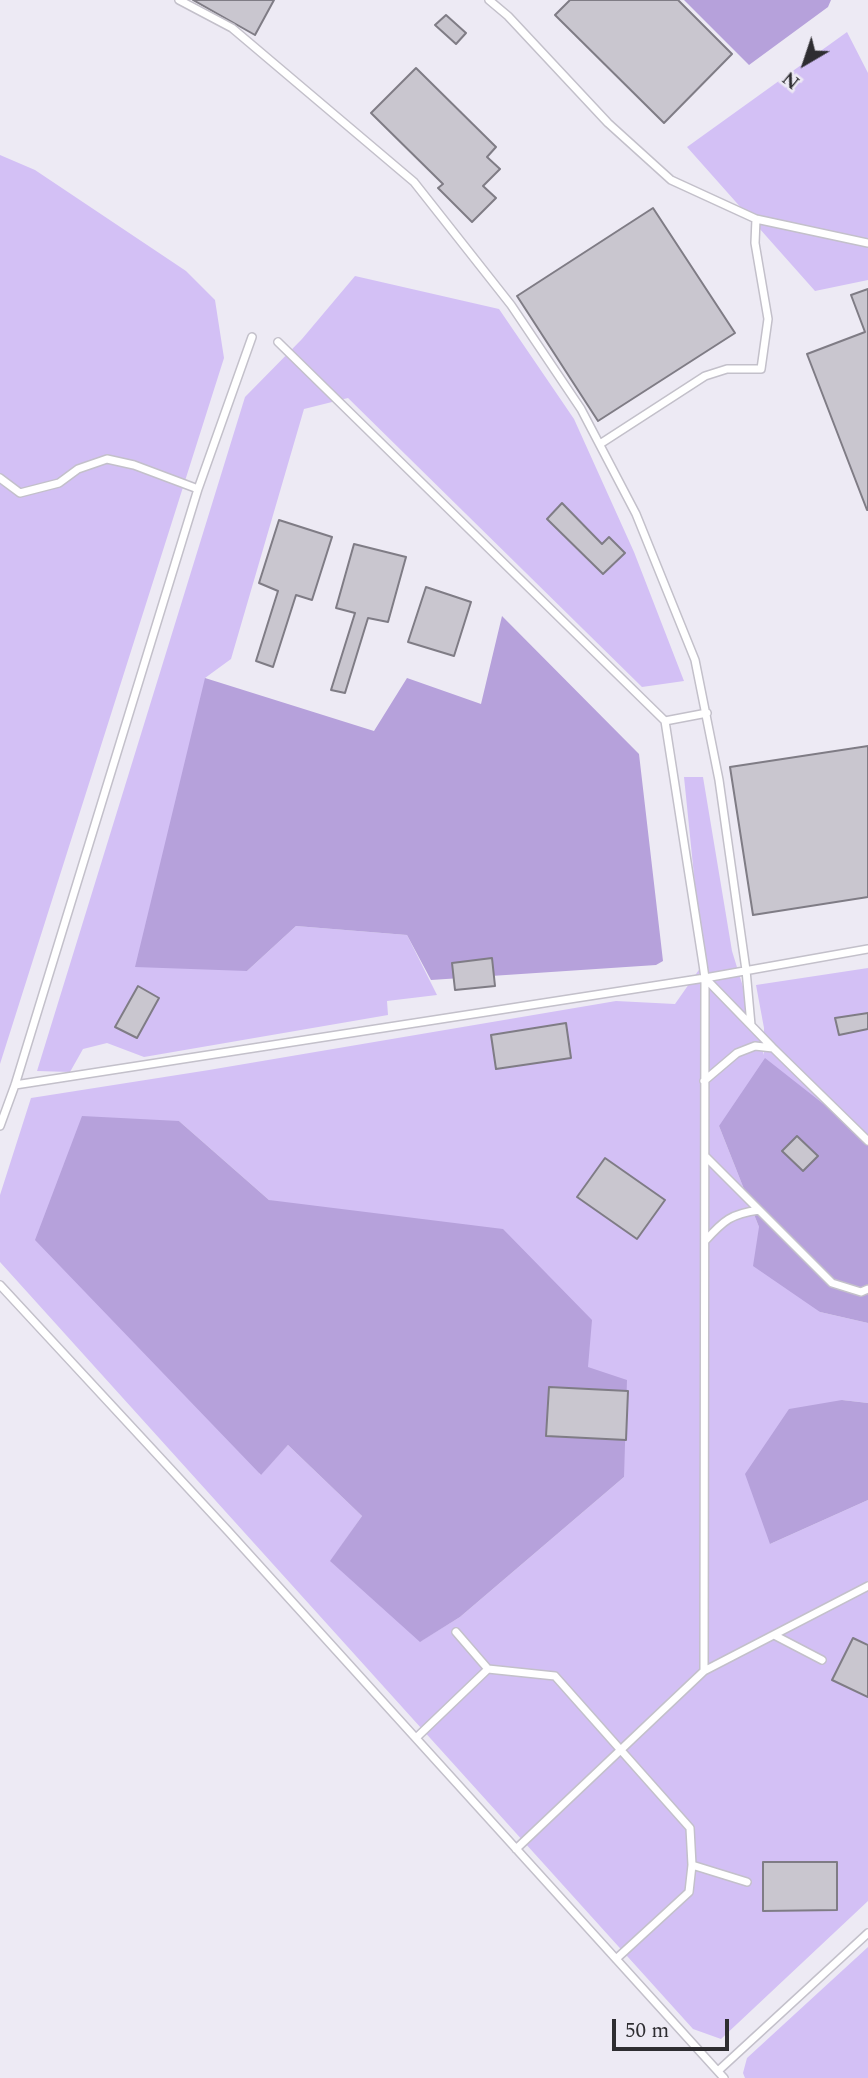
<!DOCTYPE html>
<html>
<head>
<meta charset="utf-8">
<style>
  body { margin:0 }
  #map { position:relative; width:868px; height:2078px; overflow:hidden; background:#edeaf4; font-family:Spectral,serif }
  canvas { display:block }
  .north { position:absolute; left:770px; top:28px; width:70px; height:70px; -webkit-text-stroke:5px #edeaf4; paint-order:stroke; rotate:219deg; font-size:19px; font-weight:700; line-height:28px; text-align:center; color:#2e2d31 }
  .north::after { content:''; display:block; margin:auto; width:24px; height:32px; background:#2e2d31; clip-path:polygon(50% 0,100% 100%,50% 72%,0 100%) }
  .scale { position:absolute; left:612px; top:2019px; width:117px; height:32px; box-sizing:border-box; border:4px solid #2e2d31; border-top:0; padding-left:9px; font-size:21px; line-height:24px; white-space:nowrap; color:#2e2d31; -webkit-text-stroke:5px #edeaf4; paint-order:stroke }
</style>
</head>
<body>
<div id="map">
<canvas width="868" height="2078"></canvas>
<div class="north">N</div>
<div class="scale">50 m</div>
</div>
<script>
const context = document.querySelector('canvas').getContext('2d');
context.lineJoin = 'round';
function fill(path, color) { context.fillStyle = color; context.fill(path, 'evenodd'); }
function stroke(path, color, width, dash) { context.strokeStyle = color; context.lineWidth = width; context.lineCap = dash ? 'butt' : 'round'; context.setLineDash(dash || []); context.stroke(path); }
fill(new Path2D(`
  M847 32 868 73V280L815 291 687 147Z
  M0 155 35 170 186 271 215 300 224 358 0 1064Z
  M355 276 499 309 574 419 634 552 684 681 642 687 348 398 304 409 231 659 205 678 247 971 296 926 407 935 437 995 387 1001 388 1015 144 1057 107 1043 83 1049 70 1072 37 1071 245 397 302 339Z
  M684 777H703L732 951 764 1055V1028L756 985 868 968V1139L719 1126 759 1227 820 1312 868 1323V1403L842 1400 770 1544 868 1500V1901L721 2039 693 2029 0 1262V1195L31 1098 209 1070 616 1001 675 1004 703 964ZM179 1121 269 1200 587 1367 624 1477 460 1617 421 1641 331 1561 362 1516 288 1445 260 1475Z
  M868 1947V2078H745L743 2073 747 2058Z`), '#d3c0f5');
fill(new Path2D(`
  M684 0H831L828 7 749 65Z
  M502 616 639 754 663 961 656 965 431 980 407 935 296 926 247 971 135 967 205 678 374 731 407 678 481 704Z
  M765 1058 868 1139V1323L820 1312 753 1266 759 1227 719 1126Z
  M82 1116 179 1121 269 1200 503 1229 592 1320 588 1367 627 1380 624 1477 460 1617 420 1642 330 1561 362 1516 288 1445 261 1475 35 1240Z
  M842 1400 868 1403V1500L770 1544 745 1474 789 1409Z`), '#b6a1db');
const building = new Path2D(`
  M193 0H274L255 35Z
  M570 0H678L732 54 664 123 555 15Z
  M446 15 466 33 456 44 435 25Z
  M416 68 496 147 487 157 500 169 483 186 496 198 472 222 438 188 443 184 371 113Z
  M653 208 735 333 598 421 517 296Z
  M868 289V510H867L807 354 865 332 851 295Z
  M562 503 602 544 609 537 625 553 603 574 547 519Z
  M279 520 332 537 312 600 296 595 273 667 256 661 278 591 259 583Z
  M354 544 406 557 388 622 368 618 345 693 331 690 355 613 336 608Z
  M426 587 471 602 454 656 408 642Z
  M868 746V897L753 915 730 767Z
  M492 958 495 986 455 990 452 963Z
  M138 986 159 998 137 1038 115 1027Z
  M868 1013V1029L839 1035 835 1018Z
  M566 1023 571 1058 496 1069 491 1035Z
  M797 1136 818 1156 803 1171 782 1151Z
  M605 1158 665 1200 637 1239 577 1197Z
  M549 1387 628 1391 626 1440 546 1436Z
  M853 1638 868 1645V1697L832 1680Z
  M763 1862H837V1910L763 1911Z`);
fill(building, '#c9c6cf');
stroke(building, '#7f7c85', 2);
const lane = new Path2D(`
  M179 0 232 28 414 182 511 305 581 409 636 514 695 660 719 780 746 970 751 1025
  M489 0 508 16 608 123 671 180 756 219 868 243
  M278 342 665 721 703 964 705 978 704 1671 516 1849
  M600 444 705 376 727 369H761L768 319 755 243 756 219
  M0 478 20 493 59 483 78 469 107 459 134 465 198 489
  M665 721 707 713
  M705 978 772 1047
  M704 1081 737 1053 755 1046 773 1048 868 1141
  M15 1085 705 978 868 949
  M0 1126 15 1085 198 489 252 337
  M705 1156 759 1210
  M705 1241C724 1220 731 1214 759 1210L832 1283 861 1292 868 1289
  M0 1285 228 1531 724 2078
  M456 1632 488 1669
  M774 1635 822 1660
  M704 1671 868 1586
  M416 1738 488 1669 555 1676 690 1828 692 1865 689 1892 616 1959
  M692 1865 747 1882
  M718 2071 868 1933`);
stroke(lane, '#c3c0ca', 10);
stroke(lane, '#fff', 7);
</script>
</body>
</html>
